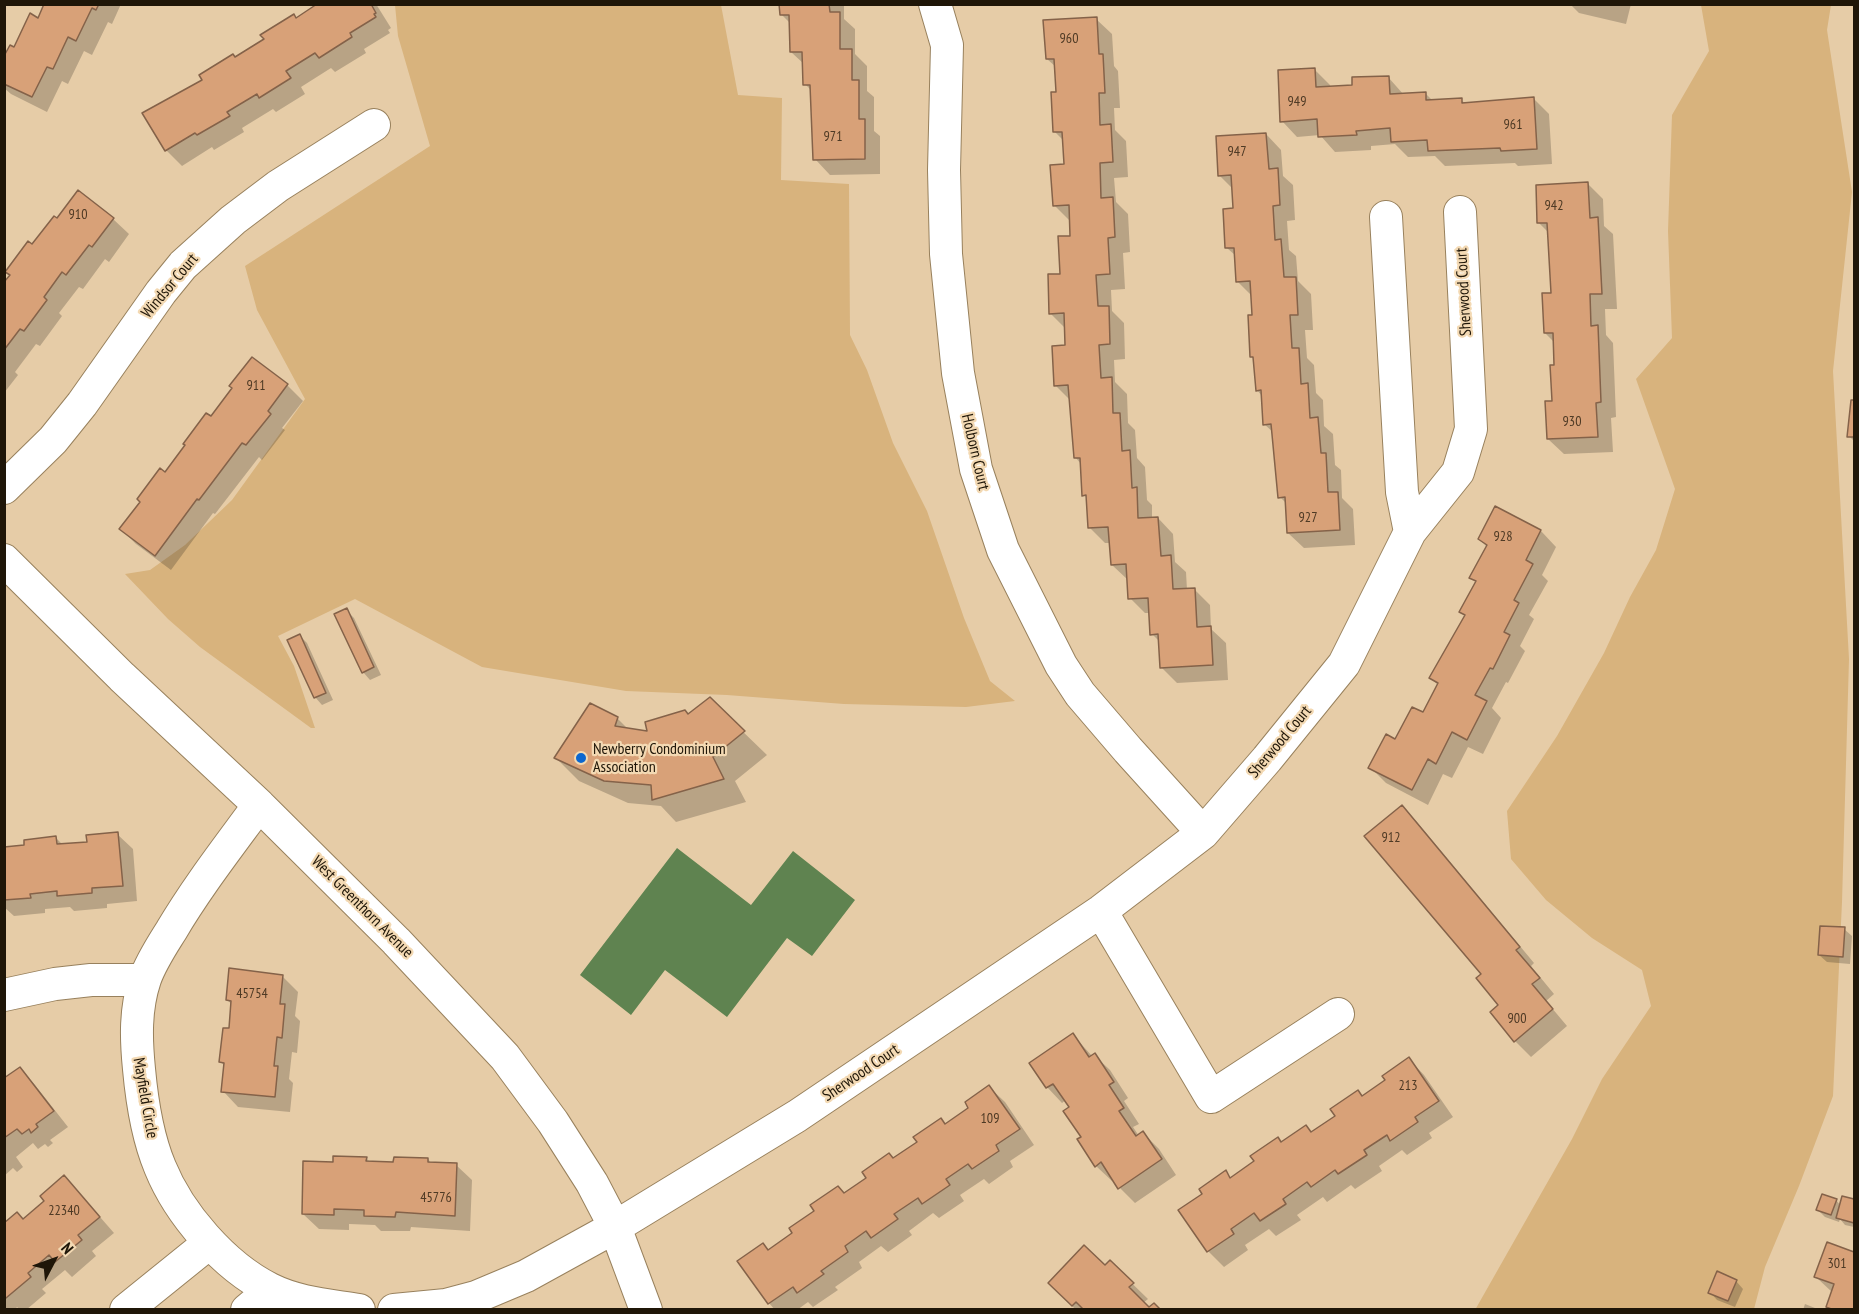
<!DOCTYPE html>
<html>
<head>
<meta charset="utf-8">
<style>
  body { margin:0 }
  #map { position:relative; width:1859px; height:1314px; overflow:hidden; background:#e6cca7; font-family:"PT Sans Narrow",sans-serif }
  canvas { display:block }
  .frame { position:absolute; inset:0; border:6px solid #1f1608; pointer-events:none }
  .north { position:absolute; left:24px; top:1230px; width:60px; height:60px; -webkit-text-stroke:4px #f3d9b3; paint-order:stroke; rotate:49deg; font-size:16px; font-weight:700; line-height:24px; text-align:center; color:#1f1608 }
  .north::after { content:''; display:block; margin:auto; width:21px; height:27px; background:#1f1608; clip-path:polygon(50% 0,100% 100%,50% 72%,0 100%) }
</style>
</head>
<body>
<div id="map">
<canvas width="1859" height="1314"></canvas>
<div class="frame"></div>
<div class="north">N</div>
</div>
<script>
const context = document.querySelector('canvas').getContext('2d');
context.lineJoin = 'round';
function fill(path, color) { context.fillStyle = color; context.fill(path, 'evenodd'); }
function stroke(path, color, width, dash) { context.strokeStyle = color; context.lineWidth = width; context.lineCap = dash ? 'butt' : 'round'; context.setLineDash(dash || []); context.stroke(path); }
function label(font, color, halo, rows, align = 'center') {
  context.font = font + ' "PT Sans Narrow",sans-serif'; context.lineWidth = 4.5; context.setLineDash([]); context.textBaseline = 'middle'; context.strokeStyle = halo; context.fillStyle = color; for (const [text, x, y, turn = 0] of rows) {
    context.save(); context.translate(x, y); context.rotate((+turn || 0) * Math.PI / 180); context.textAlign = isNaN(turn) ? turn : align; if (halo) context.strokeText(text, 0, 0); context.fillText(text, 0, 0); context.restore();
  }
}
fill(new Path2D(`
  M395 5H721L738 95 782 98 781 180 849 184 850 335 867 370 893 443 927 511 964 618 990 681 1015 701 966 707 844 704 727 695 626 691 482 667 355 599 278 636 294 666 315 728H311L200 647 168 619 125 574 150 570 185 545 232 500 305 399 257 310 245 266 430 146 398 36Z
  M1701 5H1831L1827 30 1852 192 1833 371 1849 659 1842 902 1833 1096 1799 1186 1765 1267 1754 1309 1475 1310 1572 1139 1602 1079 1651 1006 1642 970 1592 938 1546 900 1511 859 1507 811 1557 736 1604 653 1630 597 1656 550 1675 489 1636 379 1672 338 1668 231 1672 115 1709 51Z`), '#d8b37d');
fill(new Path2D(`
  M677 848 751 905 793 851 855 900 812 956 787 938 727 1017 665 970 631 1015 580 975Z`), '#5f8350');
fill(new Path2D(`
  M46 4H121L112 24 108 22 92 55 84 51 68 84 62 81 47 112 11 94 4 88V59L39 20Z
  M320 4H376L391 28 388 30 390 33 364 49 366 53 335 72 331 68 301 87 305 94 276 112 273 109 242 128 244 132 214 150 212 147 182 166 166 150 144 113 204 80Z
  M781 4H844V19L855 29V54L867 66V91L874 97V131L880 136V174L830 175 815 159 812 91 805 84 804 64 791 52V24L781 14Z
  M1570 4H1631L1626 24 1579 13Z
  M1096 19 1112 34 1114 66 1118 71 1120 108H1114L1115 130 1126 141 1128 177 1114 178 1116 202 1128 214 1130 252 1123 253 1125 289 1111 290 1112 311 1124 323 1125 359 1114 360 1115 382 1127 394 1128 423 1135 430 1137 458 1145 467 1147 500 1152 505V519L1158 518 1173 534 1175 562 1186 572 1187 590H1195L1210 605 1211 629 1226 643 1228 680 1177 683 1161 667 1160 642 1152 634 1151 613H1145L1130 598 1128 580 1112 565 1111 543H1105L1089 527 1088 499 1084 495 1082 465 1075 457 1071 401 1055 385 1067 347 1066 329 1051 314 1072 237 1070 221 1054 205 1065 165 1064 141 1055 132 1057 93 1056 67 1047 59Z
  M1315 70 1330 85 1331 88 1354 86 1388 77 1404 95 1425 93 1433 101 1461 100 1466 104 1533 98 1549 114 1552 164 1518 166 1515 163 1445 166 1435 156 1408 157 1395 144 1371 146V150L1335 152 1320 135 1297 137 1282 121Z
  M1266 134 1281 150 1283 176 1293 185 1295 220 1287 221 1289 250 1296 256 1298 281 1311 294 1313 330H1305L1307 358 1314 365 1316 393 1323 400 1324 426 1333 434 1335 465 1341 470 1342 498 1353 509 1355 545 1304 548 1288 533 1287 504 1280 497 1274 433 1264 424 1262 396 1257 390 1255 360 1252 357V296L1237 281 1236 256 1227 248 1234 210 1233 189 1219 175Z
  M1588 184 1603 199 1604 226 1613 234 1617 309H1605L1606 335 1613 343 1616 417 1611 418 1613 452 1564 454 1548 439 1556 367 1554 342 1545 333 1553 294 1549 233 1539 223Z
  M78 192 113 219 129 234 109 262 105 259 83 289 79 287 59 313 62 316 40 346 36 344 15 372 18 375 4 393V285L33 246 57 220Z
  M252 359 287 385 303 401 282 428 285 430 262 460 259 457 215 514 213 513 171 570 136 544 121 529 211 418 234 388Z
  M1852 401 1854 402V441L1849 436Z
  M1496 508 1541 531 1556 547 1542 575 1548 581 1529 615 1534 619 1520 646 1525 651 1508 683 1506 682 1492 708 1501 718 1483 754 1468 747 1452 778 1443 774 1428 805 1386 783 1370 767 1423 714 1438 685 1431 678 1466 617 1461 612 1476 582 1471 577 1487 547 1479 539Z
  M346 610 354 618 381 675 370 680 363 672Z
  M299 635 307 643 333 700 322 705 315 697Z
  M709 699 767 755 735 781 746 802 676 822 661 806 628 803 579 781 556 758 617 718 629 730 649 733 688 715Z
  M1402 807 1417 822 1534 963 1531 966 1554 994 1546 1001 1567 1026 1531 1057 1515 1041 1492 1013 1500 1005 1483 974Z
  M117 834 133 849 137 901 107 904V908L74 911 70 907 45 909V913L14 916 4 907V848L26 846 56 838 63 845 89 843Z
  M1844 929 1852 936 1850 964 1827 962 1819 955Z
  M282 976 298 992 295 1016 300 1021 297 1053 292 1052 289 1079 293 1083 290 1112 238 1107 223 1091 225 1066 220 1061 230 1030 233 1005 227 1000Z
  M1073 1035 1092 1056 1094 1055 1110 1070 1128 1098 1124 1101 1139 1124 1133 1127 1139 1136 1143 1133 1159 1149 1176 1175 1135 1203 1120 1188 1114 1179 1112 1181 1096 1166 1083 1137 1071 1107 1066 1100 1062 1103 1047 1087Z
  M1409 1059 1424 1075 1453 1117 1429 1133 1432 1138 1407 1155 1402 1150 1379 1166 1382 1171 1355 1189 1351 1185 1327 1202 1323 1197 1297 1215 1301 1220 1276 1236 1269 1229 1245 1245 1248 1250 1224 1267 1208 1251 1204 1194 1225 1172 1232 1179 1256 1162 1278 1138 1282 1143 1312 1133 1387 1081Z
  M20 1069 35 1085 68 1127 50 1140 53 1143 48 1147 45 1144 38 1149 33 1143 16 1157 23 1167 17 1172 13 1168 4 1176V1080Z
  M989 1087 1005 1102 1034 1145 1010 1161 1013 1167 989 1184 984 1179 960 1195 964 1201 939 1218 933 1213 909 1231 912 1235 888 1252 881 1246 859 1262 862 1268 835 1287 838 1290 813 1307 808 1302 797 1310H775L769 1303 763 1245 770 1251 894 1159 970 1108Z
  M366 1158 371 1163 395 1164 428 1159 432 1164 456 1165 472 1180 470 1231 411 1227 410 1231H381L375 1225 349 1224V1230L319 1229 303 1214 334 1163Z
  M79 1193 114 1233 92 1251 96 1256 72 1277 65 1270 42 1289 46 1293 26 1310H20L17 1307 15 1310H4V1225L24 1221 46 1201Z
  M1844 1197 1854 1200V1227L1845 1225 1840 1219 1839 1222 1825 1217 1818 1210 1836 1200 1841 1206Z
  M1828 1244 1854 1253V1310H1831L1828 1306 1833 1293 1816 1277Z
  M1110 1262 1148 1299 1143 1303 1149 1309 1158 1310H1076L1050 1283 1105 1267Z
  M1736 1281 1743 1289 1735 1307 1717 1300 1710 1292Z
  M1805 1304 1820 1310H1803Z`), '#0003');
const building = new Path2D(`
  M44 4H99L96 10 92 8 76 41 68 37 53 69 47 67 32 97 4 84V56L10 45 14 47 30 13 38 18Z
  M317 4H371L376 13 374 14 376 17 350 33 352 37 319 58 315 53 286 71 291 78 259 98 257 94 227 112 230 116 197 135 195 133 165 151 142 113 202 80 199 75 233 54 235 57 264 39 260 35 294 14 296 18Z
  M779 4H829L830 12H840V49H852V80H859V119H865V159L813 160 810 85H803L802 52H790L789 15H780Z
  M1097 17 1099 54H1103L1105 93H1099L1100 125 1111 124 1113 162 1100 163 1101 198 1113 197 1115 237 1108 238 1110 274 1096 275 1098 306H1109L1110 344 1099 345 1101 378 1112 377 1113 413H1120L1122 451 1130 450 1132 488 1137 487 1138 518 1158 517 1161 556 1171 555 1173 589 1195 588 1197 627 1211 626 1213 665 1160 668 1158 634 1150 635 1148 598 1128 599 1126 564 1111 565 1108 527 1088 528 1086 495 1082 496 1080 458H1074L1068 385 1054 386 1052 346 1065 345 1064 313 1049 314 1048 274H1060L1058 236H1070L1069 205 1053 206 1050 165 1064 164 1062 132H1053L1051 92H1056L1054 59H1046L1043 20Z
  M1315 68 1316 87 1352 85V77L1389 76 1390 94 1426 92V100L1462 98V103L1534 97 1537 149 1501 151 1500 148 1428 151 1427 140 1391 142 1390 128 1356 131 1357 135 1318 137 1317 119 1280 122 1278 70Z
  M1266 133 1269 169 1278 168 1280 205 1273 206 1275 240 1281 239 1284 277H1296L1298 315H1290L1292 348H1299L1301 384 1308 383 1310 418 1318 417 1321 453H1326L1328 492H1338L1340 530 1287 533 1285 497 1278 498 1271 424 1263 425 1261 390 1256 391 1253 357H1250L1248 315H1252L1250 281 1236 282 1234 248H1225L1223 209 1233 208 1231 175 1218 176 1216 136Z
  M1588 182 1590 218 1598 217 1602 294H1590L1591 326 1598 325 1601 402 1596 403 1598 437 1547 439 1545 401H1552L1550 365H1554L1553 333H1544L1542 293H1551L1547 223H1537L1536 185Z
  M78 190 114 218 92 247 89 245 66 275 62 272 44 297 47 300 24 331 20 329 4 350V282L10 275 5 272 28 241 32 244 54 216 57 218Z
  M252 357 288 384 268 411 271 414 246 445 242 443 199 500 197 499 155 556 119 529 140 502 137 499 160 468 165 472 185 445 183 444 206 413 211 416 232 388 229 386Z
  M1851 400H1854V437H1847Z
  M1495 506 1541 530 1526 560 1533 564 1514 600 1519 603 1504 632 1510 635 1493 669 1490 668 1475 695 1487 701 1467 740 1452 732 1436 764 1428 759 1412 790 1368 768 1386 734 1395 739 1412 707 1423 712 1438 683 1429 678 1465 615 1459 612 1476 581 1469 578 1487 545 1478 539Z
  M347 608 374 667 362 673 334 614Z
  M300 634 326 693 314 698 287 640Z
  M710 697 745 731 713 757 724 779 652 800 651 785 604 781 554 758 590 703 618 717 615 726 647 731 645 722 685 710 688 714Z
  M1402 805 1520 947 1516 950 1540 978 1532 984 1553 1009 1514 1042 1490 1012 1498 1005 1476 978 1481 974 1364 836Z
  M118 832 123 886 92 888V893L57 896V891L30 894 31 898 4 900V847L24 845V840L56 836 57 844 87 842 86 835Z
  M1820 926 1845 927 1843 957 1818 955Z
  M229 968 283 975 280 1004H285L282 1038 277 1037 274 1066H278L275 1097 221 1092 224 1063 219 1062 223 1028H229L231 1001 226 1000Z
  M1073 1033 1089 1057 1095 1053 1114 1082 1109 1085 1124 1108 1119 1111 1136 1136 1143 1131 1162 1159 1118 1189 1101 1162 1095 1167 1077 1139 1081 1137 1063 1111 1069 1107 1053 1084 1046 1088 1029 1063Z
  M1409 1057 1439 1101 1415 1117 1418 1122 1390 1141 1387 1135 1364 1150 1367 1155 1338 1174 1335 1170 1311 1187 1307 1182 1283 1199 1286 1204 1260 1221 1254 1213 1231 1229 1234 1234 1207 1252 1178 1210 1202 1194 1199 1189 1226 1170 1230 1178 1254 1161 1250 1156 1278 1137 1281 1142 1306 1125 1311 1132 1335 1116 1330 1109 1358 1090 1362 1096 1385 1080 1382 1076Z
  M20 1067 54 1111 36 1124 38 1127 31 1133 29 1129 22 1134 17 1129 4 1138V1078Z
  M989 1085 1020 1129 996 1145 999 1151 972 1169 968 1164 946 1179 950 1185 922 1204 918 1198 894 1214 898 1219 871 1238 866 1231 845 1246 848 1252 821 1271 824 1274 797 1293 793 1287 768 1304 737 1261 763 1243 768 1250 792 1233 789 1228 814 1211 810 1205 838 1186 844 1193 866 1178 862 1172 889 1153 893 1158 917 1142 913 1137 941 1118 945 1124 968 1108 965 1102Z
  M333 1156 367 1157 366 1161 393 1162 394 1157 428 1158V1162L457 1163 455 1216 396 1212 395 1217 364 1216V1210L334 1209V1215L302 1214 303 1161 333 1162Z
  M64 1175 100 1217 78 1235 82 1240 55 1262 49 1255 28 1273 31 1277 6 1298 4 1296V1223L17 1212 23 1219 44 1201 40 1196Z
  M1822 1194 1837 1199 1831 1215 1816 1210Z
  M1842 1196 1854 1199V1223L1836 1218Z
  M1827 1242 1854 1252V1310H1834L1826 1307 1834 1284 1814 1277Z
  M1084 1245 1105 1265 1110 1260 1134 1283 1129 1287 1149 1307 1154 1303 1161 1310H1084L1076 1302 1072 1306 1048 1283Z
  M1717 1271 1737 1280 1728 1301 1708 1293Z`);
fill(building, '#d8a178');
stroke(building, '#846249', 1.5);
const minor = new Path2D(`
  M935 4 947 45 944 170 946 254 958 373 976 469 1003 550 1061 665 1080 694 1128 750 1203 833
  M1386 217 1402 492 1410 532
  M4 488 53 440 82 404 161 292 183 265 233 220 278 186 374 125
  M4 560 122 677 259 805 396 941 505 1057 553 1122 592 1183 615 1227 646 1310
  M259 805C229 846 197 887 171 931 161 947 151 962 145 979 135 1009 136 1039 139 1069 142 1102 147 1136 160 1167 179 1214 224 1266 270 1289 298 1303 329 1305 359 1310
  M1101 911 1211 1097 1338 1014
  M4 995 55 984 91 980H144
  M126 1310 209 1243
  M247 1310 271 1290
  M394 1310 446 1305 476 1297 526 1276 615 1227 797 1116 1101 911 1203 833 1267 759 1344 664 1410 532 1458 472 1471 429 1460 212`);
stroke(minor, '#98815d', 34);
stroke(minor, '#fff', 32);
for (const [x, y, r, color] of [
  [581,758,6,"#0c67d0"]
]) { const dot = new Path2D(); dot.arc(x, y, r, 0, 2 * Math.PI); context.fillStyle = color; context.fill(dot); stroke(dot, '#f3d9b3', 2); }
label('14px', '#4d3924', null, [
  ["960",1069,39],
  ["949",1297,102],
  ["961",1513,125],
  ["971",833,137],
  ["947",1237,152],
  ["942",1554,206],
  ["910",78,215],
  ["911",256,386],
  ["930",1572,422],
  ["927",1308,518],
  ["928",1503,537],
  ["912",1391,838],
  ["45754",252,994],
  ["900",1517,1019],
  ["213",1408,1086],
  ["109",990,1119],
  ["45776",436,1198],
  ["22340",64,1211],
  ["301",1837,1264]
]);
label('16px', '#1f1608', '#f3d9b3', [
  ["Windsor Court",170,286,-50],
  ["Sherwood Court",1464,292,-93],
  ["Holborn Court",975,452,77],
  ["Sherwood Court",1280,742,-50],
  ["West Greenthorn Avenue",362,907,45],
  ["Sherwood Court",861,1073,-34],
  ["Mayfield Circle",145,1098,80]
]);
label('16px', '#1f1608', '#f3d9b3', [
  ["Newberry Condominium",593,749],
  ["Association",593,767]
], 'left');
</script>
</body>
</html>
